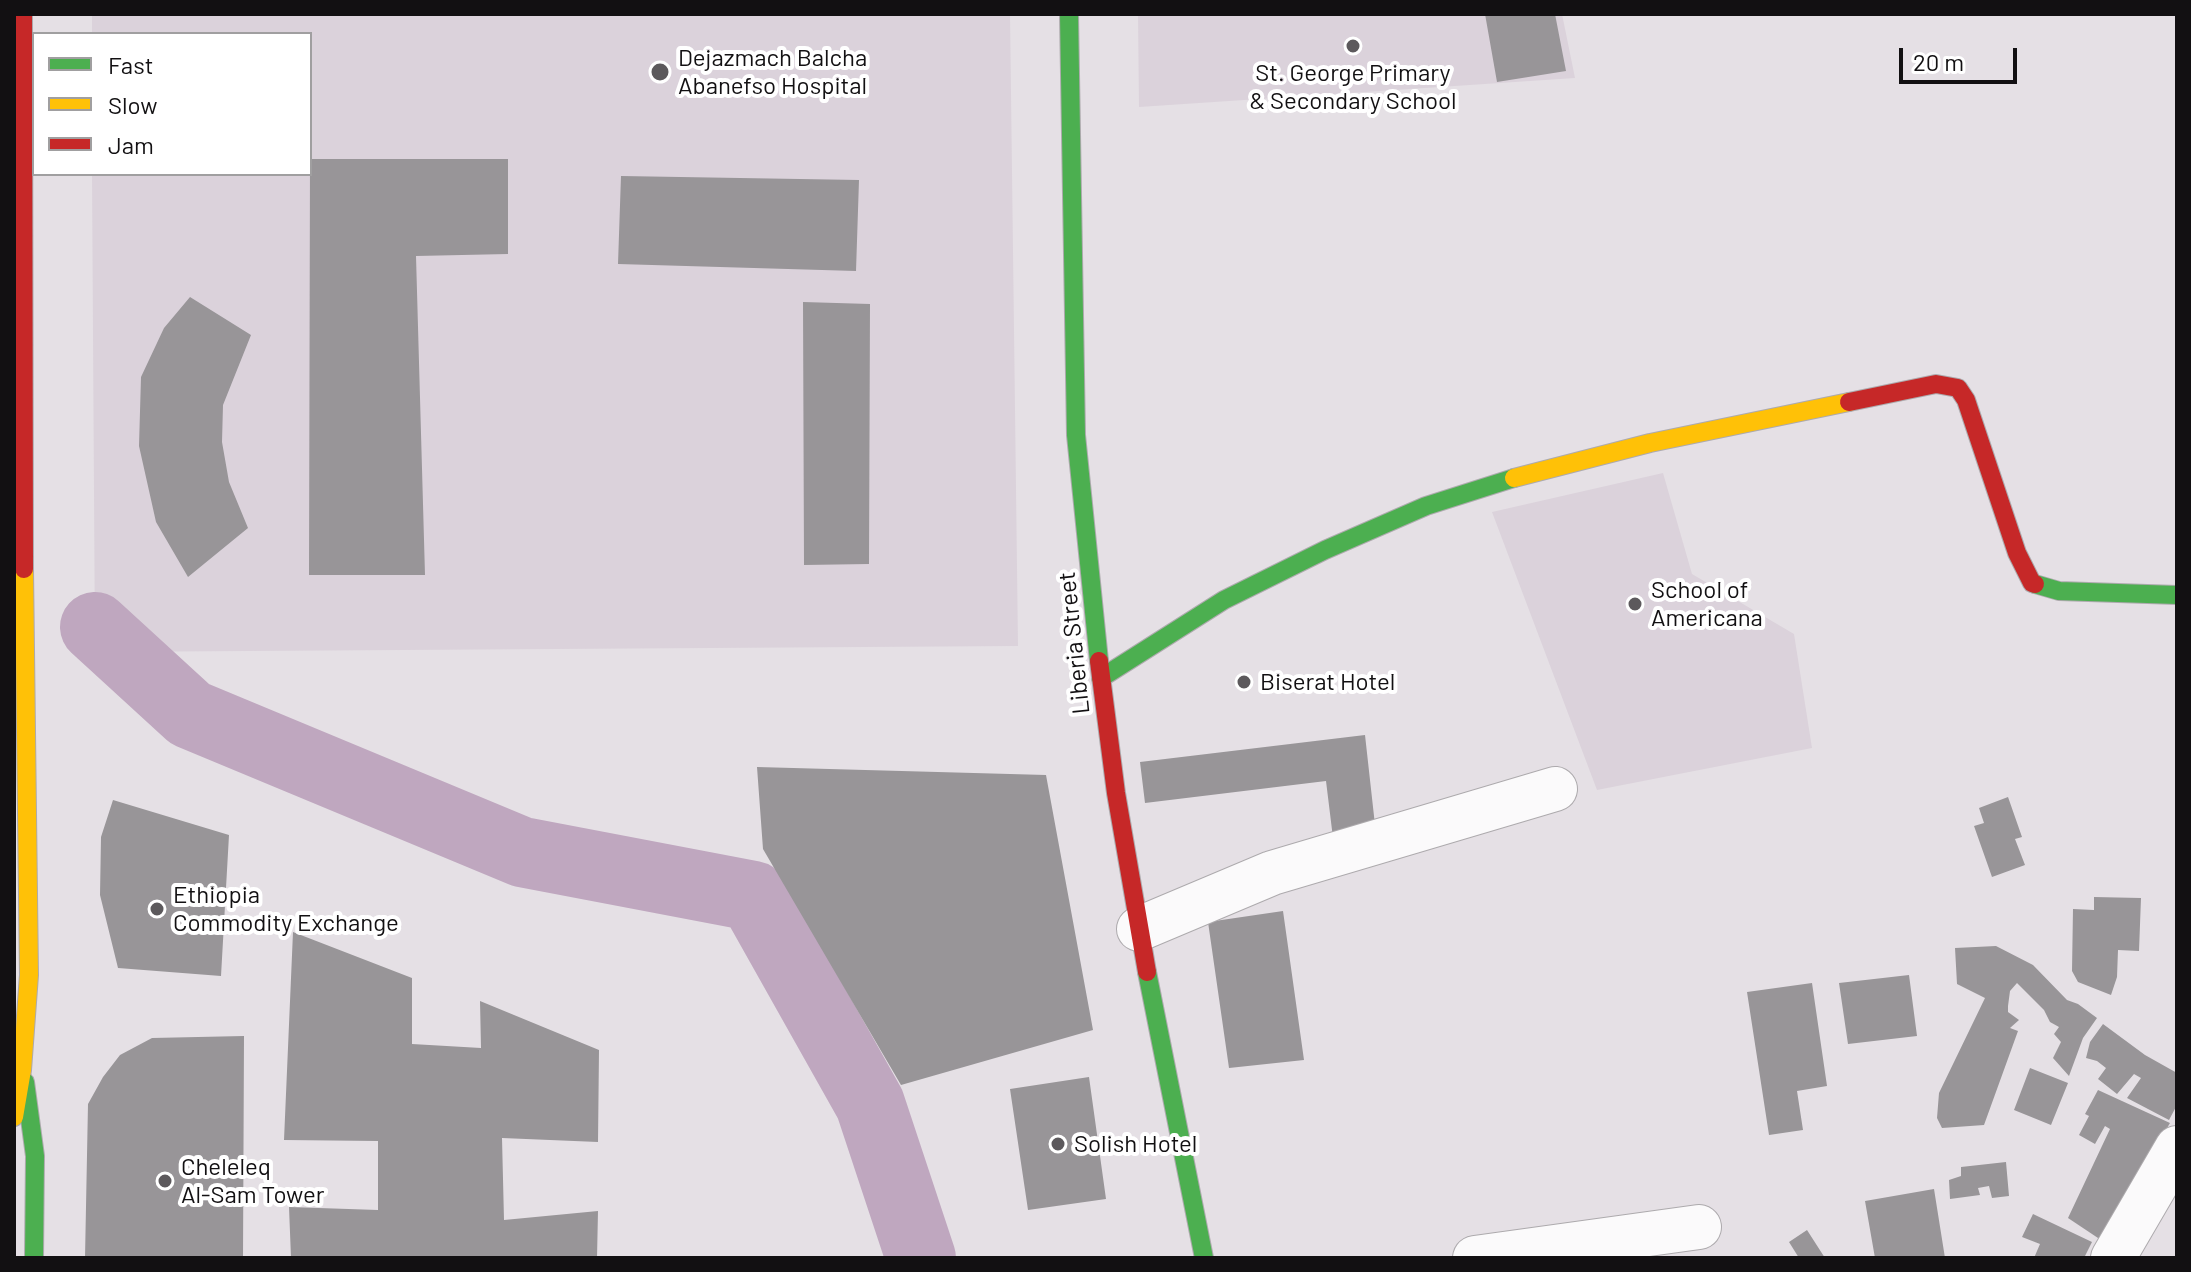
<!DOCTYPE html>
<html>
<head>
<meta charset="utf-8">
<style>
  body { margin:0 }
  #map { position:relative; width:2191px; height:1272px; overflow:hidden; background:#e5e0e5; font-family:Barlow,sans-serif }
  canvas { display:block }
  .frame { position:absolute; inset:0; border:16px solid #121012; pointer-events:none }
  .legend { position:absolute; left:32px; top:32px; width:280px; height:144px; box-sizing:border-box; background:#fff; border:2px solid #a09fa0; margin:0; padding:10px 14px; list-style:none; font-size:24px; color:#121012 }
  .legend li { display:flex; align-items:center; gap:16px; height:40px }
  .legend b { width:40px; border:2px solid #a09fa0 }
  .scale { position:absolute; left:1899px; top:48px; width:118px; height:36px; box-sizing:border-box; border:4px solid #121012; border-top:0; padding-left:10px; font-size:24px; line-height:28px; white-space:nowrap; color:#121012; -webkit-text-stroke:6px #fff; paint-order:stroke }
</style>
</head>
<body>
<div id="map">
<canvas width="2191" height="1272"></canvas>
<div class="frame"></div>
<ul class="legend">
<li><b style="height:10px;background:#4caf50"></b>Fast</li>
<li><b style="height:10px;background:#ffc107"></b>Slow</li>
<li><b style="height:10px;background:#c62828"></b>Jam</li>
</ul>
<div class="scale">20 m</div>
</div>
<script>
const context = document.querySelector('canvas').getContext('2d');
context.lineJoin = 'round';
function fill(path, color) { context.fillStyle = color; context.fill(path, 'evenodd'); }
function stroke(path, color, width, dash) { context.strokeStyle = color; context.lineWidth = width; context.lineCap = dash ? 'butt' : 'round'; context.setLineDash(dash || []); context.stroke(path); }
function label(font, color, halo, rows, align = 'center') {
  context.font = font + ' Barlow,sans-serif'; context.lineWidth = 8; context.setLineDash([]); context.textBaseline = 'middle'; context.strokeStyle = halo; context.fillStyle = color; for (const [text, x, y, turn = 0] of rows) {
    context.save(); context.translate(x, y); context.rotate((+turn || 0) * Math.PI / 180); context.textAlign = isNaN(turn) ? turn : align; if (halo) context.strokeText(text, 0, 0); context.fillText(text, 0, 0); context.restore();
  }
}
fill(new Path2D(`
  M92 14H1010L1018 646 95 652 92 174H310V34H92Z
  M1138 14H1562L1575 78 1139 107Z
  M1663 473 1692 574 1794 634 1812 748 1597 790 1492 512Z`), '#dbd2db');
stroke(new Path2D(`
  M95 627 190 714 522 852 753 896 870 1104 921 1258`), '#bfa7bf', 70);
fill(new Path2D(`
  M1485 14H1555L1566 71 1497 82Z
  M310 159H508V254L416 256 425 575H309Z
  M621 176 859 180 856 271 618 264Z
  M190 297 251 335 223 405 222 442 229 482 248 528 188 577 156 522 139 446 141 377 164 328Z
  M803 302 870 304 869 564 804 565Z
  M1365 735 1376 834 1333 838 1326 781 1145 803 1140 762Z
  M757 767 1046 775 1093 1030 901 1085 763 849Z
  M2008 797 2022 837 2015 839 2025 865 1992 877 1974 826 1984 823 1979 808Z
  M113 800 229 835 221 976 118 968 100 895 101 837Z
  M2094 897 2141 898 2139 951 2118 950 2117 977 2111 995 2078 982 2072 971 2073 909 2094 910Z
  M1283 911 1304 1060 1229 1068 1208 922Z
  M293 932 412 978V1044L481 1048 480 1001 599 1050 598 1142 502 1138 504 1220 598 1211 597 1258H291L289 1207 378 1210V1141L284 1140Z
  M1996 946 2033 965 2067 1000 2078 1004 2097 1018 2083 1038 2069 1076 2053 1058 2061 1042 2054 1034 2059 1027 2050 1022 2044 1010 2017 983 2010 991 2008 1006V1012L2019 1020 2010 1028 2018 1031 1984 1125 1942 1128 1937 1118 1939 1093 1985 998 1957 984 1955 948Z
  M1909 975 1917 1036 1848 1044 1839 983Z
  M1812 983 1827 1086 1797 1091 1803 1130 1769 1135 1747 992Z
  M2103 1024 2145 1055 2177 1073V1105L2169 1120 2127 1098 2141 1078 2134 1074 2117 1094 2098 1079 2106 1068 2097 1061 2086 1058 2090 1042Z
  M244 1036 243 1258H85L88 1104 103 1077 120 1055 152 1038Z
  M2030 1068 2068 1083 2051 1125 2014 1110Z
  M1089 1077 1106 1199 1028 1210 1010 1089Z
  M2098 1090 2170 1123 2101 1240 2068 1218 2110 1129 2105 1126 2095 1144 2079 1135 2089 1116 2085 1114Z
  M2006 1162 2009 1196 1992 1198 1989 1186 1978 1188 1980 1195 1950 1199 1949 1180 1961 1176V1167Z
  M1934 1189 1945 1258H1875L1865 1201Z
  M2033 1214 2092 1242 2084 1258H2034L2040 1244 2022 1237Z
  M1807 1230 1825 1258H1799L1789 1242Z`), '#989598');
const street = new Path2D(`
  M1139 929 1272 873 1555 789
  M1475 1258 1699 1227
  M2113 1258 2177 1148`);
const fast = new Path2D(`
  M1069 14 1076 435 1099 661
  M2035 584 2059 591 2177 595
  M1101 678 1224 600 1325 550 1426 506 1514 478
  M1147 972 1204 1258
  M25 1082 35 1156 34 1258`);
const slow = new Path2D(`
  M1514 478 1650 443 1849 402
  M14 1117 22 1070 29 975 24 569`);
const jam = new Path2D(`
  M23 14 24 569
  M1849 402 1936 384 1958 388 1966 400 2017 553 2032 583 2035 584
  M1099 661 1116 793 1147 972`);
stroke(street, '#adaaad', 46);
stroke(fast, '#adaaad', 20);
stroke(slow, '#adaaad', 20);
stroke(jam, '#adaaad', 20);
stroke(street, '#fbfafb', 44);
stroke(fast, '#4caf50', 18);
stroke(slow, '#ffc107', 18);
stroke(jam, '#c62828', 18);
for (const [x, y, r, color] of [
  [1353,46,8,"#5c595c"],
  [660,72,10,"#5c595c"],
  [1635,604,8,"#5c595c"],
  [1244,682,8,"#5c595c"],
  [157,909,8,"#5c595c"],
  [1058,1144,8,"#5c595c"],
  [165,1181,8,"#5c595c"]
]) { const dot = new Path2D(); dot.arc(x, y, r, 0, 2 * Math.PI); context.fillStyle = color; context.fill(dot); stroke(dot, '#fff', 3); }
label('24px', '#121012', '#fff', [
  ["Dejazmach Balcha",678,58],
  ["Abanefso Hospital",678,86],
  ["St. George Primary",1353,73,"center"],
  ["& Secondary School",1353,101,"center"],
  ["School of",1651,590],
  ["Americana",1651,618],
  ["Biserat Hotel",1260,682],
  ["Ethiopia",173,895],
  ["Commodity Exchange",173,923],
  ["Solish Hotel",1074,1144],
  ["Cheleleq",181,1167],
  ["Al-Sam Tower",181,1195]
], 'left');
label('24px', '#121012', '#fff', [
  ["Liberia Street",1074,643,-96]
]);
</script>
</body>
</html>
